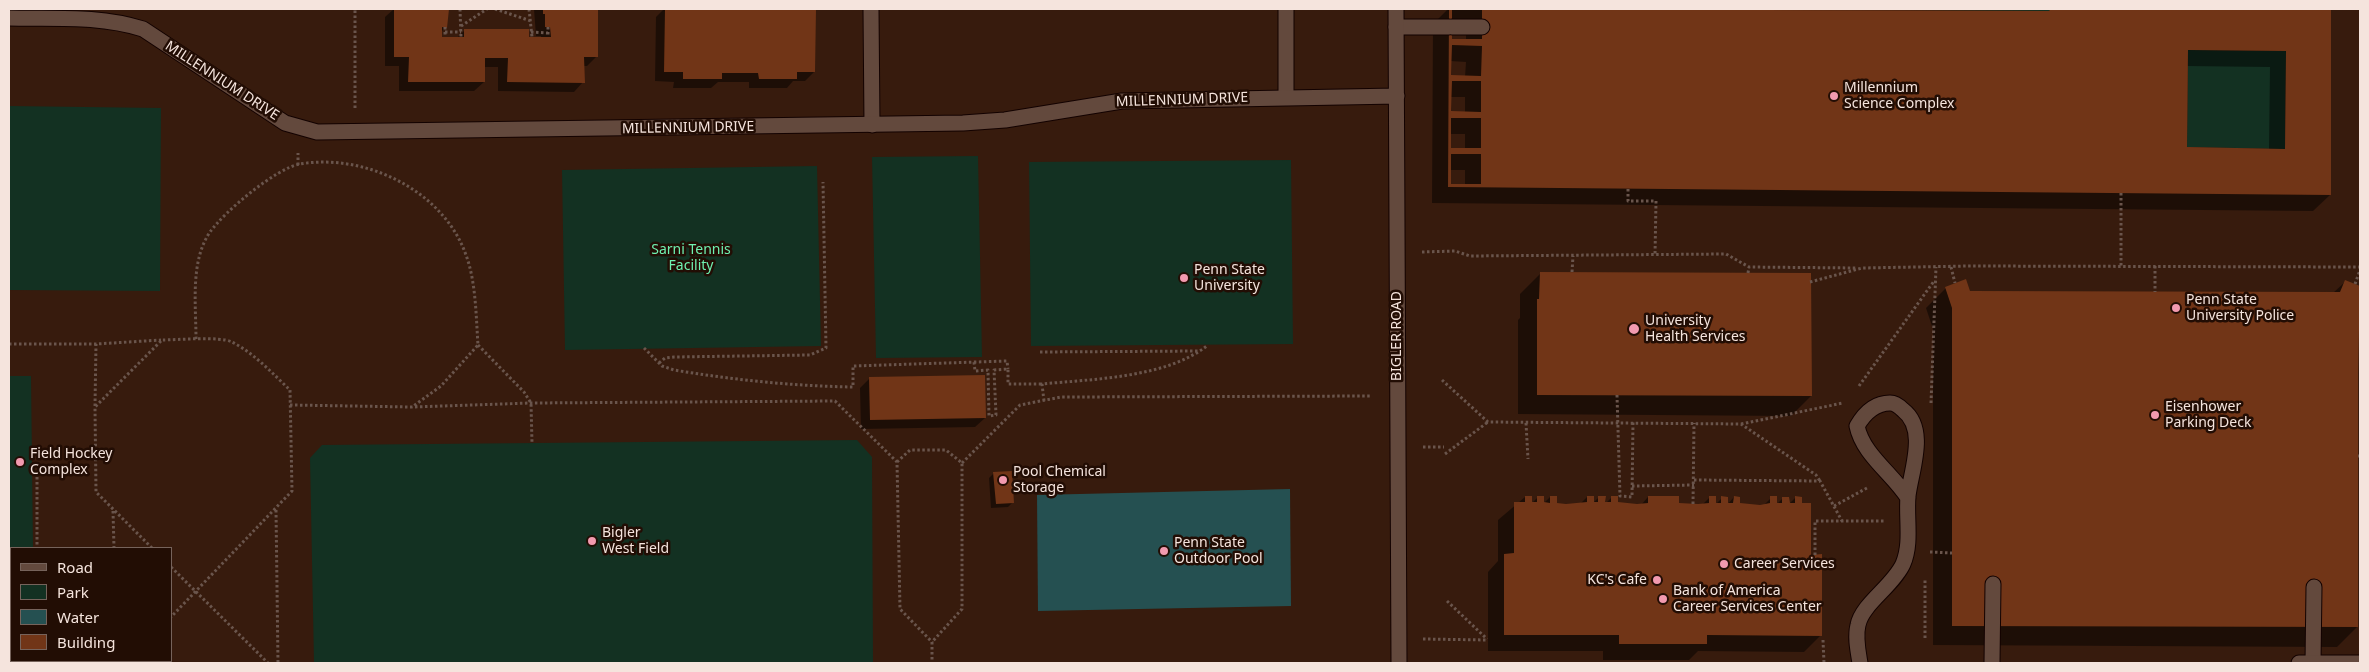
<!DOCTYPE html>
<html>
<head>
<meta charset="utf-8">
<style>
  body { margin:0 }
  #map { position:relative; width:2369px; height:672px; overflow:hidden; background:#2c160c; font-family:"Noto Sans",sans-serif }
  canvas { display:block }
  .frame { position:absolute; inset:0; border:10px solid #f5e4dd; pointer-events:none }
  .legend { position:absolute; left:10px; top:547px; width:162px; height:115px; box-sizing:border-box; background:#220d04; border:1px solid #76635b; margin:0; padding:6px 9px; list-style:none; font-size:15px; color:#f5e4dd }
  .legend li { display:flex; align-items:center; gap:10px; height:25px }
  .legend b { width:25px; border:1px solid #76635b }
</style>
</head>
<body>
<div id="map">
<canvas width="2369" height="672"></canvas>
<div class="frame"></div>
<ul class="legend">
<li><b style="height:6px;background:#63493d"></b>Road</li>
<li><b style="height:14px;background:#133122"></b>Park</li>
<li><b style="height:14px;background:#255051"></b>Water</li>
<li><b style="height:14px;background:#713517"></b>Building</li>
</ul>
</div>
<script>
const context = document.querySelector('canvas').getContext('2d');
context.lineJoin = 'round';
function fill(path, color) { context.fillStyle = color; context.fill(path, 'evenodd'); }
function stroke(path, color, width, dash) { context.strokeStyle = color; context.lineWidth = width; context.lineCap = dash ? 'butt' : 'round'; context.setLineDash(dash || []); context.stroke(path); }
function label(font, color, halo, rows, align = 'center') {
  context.font = font + ' "Noto Sans",sans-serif'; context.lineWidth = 5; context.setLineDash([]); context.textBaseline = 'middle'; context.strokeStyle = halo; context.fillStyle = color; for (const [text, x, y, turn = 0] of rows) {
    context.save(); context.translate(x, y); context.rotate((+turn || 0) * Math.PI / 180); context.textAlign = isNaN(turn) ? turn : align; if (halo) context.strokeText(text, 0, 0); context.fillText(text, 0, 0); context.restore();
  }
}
fill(new Path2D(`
  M9 9H2360V663H9ZM11 548H171V661H11Z`), '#371b0d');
fill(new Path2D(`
  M1765 9H2051L2049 11Z
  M2188 50 2286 51 2285 149 2187 147Z
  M9 106 161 108 160 291 9 290Z
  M978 156 982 357 876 358 872 157Z
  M1291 160 1293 344 1031 346 1029 162Z
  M817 166 821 346 565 350 562 170Z
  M9 376H31L33 548H11V661H35V663H9Z
  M857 440 872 457 873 663H314L310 458 322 445Z`), '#133122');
fill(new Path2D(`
  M1290 489 1291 606 1038 611 1037 495Z`), '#255051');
fill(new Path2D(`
  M394 9H447L446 27 441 32V38H457L465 30 541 39V36H536L534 9H596V57L587 66H583V82L574 92 498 91V67H484V82L474 91H399V66H385V17Z
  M664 9H815L814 72 805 81H793L787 88H749V82H718L711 88H673L674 82 655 81 656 17Z
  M1448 9 2049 12 2053 9H2330V195L2313 211 1432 203 1433 24ZM1451 25H1466V40H1451ZM1450 61 1466 62 1465 77 1450 76ZM2186 66 2270 67 2269 150 2186 149ZM1450 97H1465V113H1450ZM1450 134H1465V149L1450 150ZM1450 170H1465V185H1450Z
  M1540 274 1811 396 1791 416 1518 414V320L1520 318V294Z
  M2345 282 2360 288V301L2357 309V627L2337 647 1933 645V329L1926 308 1946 288 1969 293H2333Z
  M870 378 985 418 975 427 861 429 860 388Z
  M994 473 1013 502 1008 507 991 508 989 478Z
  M1525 497 1531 504 1538 497 1543 504 1550 497 1555 504 1566 505 1580 504 1587 497 1592 504 1599 497 1604 505 1611 498 1617 504 1641 505 1648 497 1678 504 1702 505 1709 498 1715 505 1722 498 1727 505 1734 497 1739 504 1763 506 1771 498 1776 505 1783 498 1789 504 1795 498 1810 556 1821 635 1804 652 1698 651 1689 660H1603V651H1488V572L1498 561V520Z`), '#0007');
fill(new Path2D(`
  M394 9H449L447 28 442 27V37H464V29H529V37H551L550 27H545V14H543V9H598V57H584L585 83 507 82 508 58H485V82H408L409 57H394Z
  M665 9H816L815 72H797V79H759L758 73H722V79H683V72H664Z
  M1449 9H1452V39H1482V9L2049 11 2051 9H2331V195L1448 187ZM1452 45 1482 46 1481 76 1451 75ZM2188 50 2286 51 2285 149 2187 147ZM1452 81H1481V112L1451 111ZM1451 118H1481V148H1451ZM1451 154H1481V184H1451Z
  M1540 272 1811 273 1812 396 1537 395V299H1539Z
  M1966 279 1970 291 2340 292 2345 280 2360 286 2358 374V627L1952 626V308L1945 287Z
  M985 375 986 418 870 420 869 377Z
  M1012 471 1014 503 996 504 993 472Z
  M1525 496H1532V502H1537V496H1544V502L1550 503V496H1557V503L1566 504 1587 502V496H1594V502H1598V496H1606L1605 502H1611V496H1618V502L1637 504 1648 503V496H1679V503L1698 504 1709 503V496H1716V503H1721V496L1728 497V503H1733L1734 496 1740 497V503L1760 505 1770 503V496H1777V503H1782V497H1789L1790 503H1795V496L1802 497V503H1811V555L1822 554V636L1707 635V644H1619V635H1504V554L1514 553V502H1525Z`), '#713517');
const lane = new Path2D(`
  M871 9 872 125
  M1286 9V97
  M1396 27H1449
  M1452 27H1482
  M1860 663C1858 651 1855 637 1858 625 1862 604 1893 586 1903 564 1912 543 1906 519 1908 496 1911 471 1928 429 1903 410 1900 407 1895 403 1890 403 1875 403 1864 414 1857 426 1863 455 1892 473 1908 498
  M1992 663 1993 584
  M2313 663 2314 587`);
const street = new Path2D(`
  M1396 9 1399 663
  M9 18C54 19 99 15 143 29L285 123 317 132 963 123 1005 120 1122 101 1397 96
  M2299 663H2360`);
stroke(lane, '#130200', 17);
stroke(street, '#130200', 17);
stroke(new Path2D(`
  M460 9 461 37
  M495 9 531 21
  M529 9 532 37
  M1959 9V10
  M461 26 487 9
  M445 27V37
  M548 27V37
  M445 32H461
  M531 32 548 33
  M355 108V9
  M298 165V153
  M1628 189V201H1656L1655 255
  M2121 193V266
  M1422 252 1455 251 1470 256 1726 254 1749 267 1857 268
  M2155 266V292
  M1951 267 1955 283
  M1572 272 1573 256
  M1748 273 1749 267
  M1810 282 1862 268 1969 266 2360 267
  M2355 284 2360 270
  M196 339C196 305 190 261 210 232 224 212 276 168 300 164 365 153 443 190 466 255 476 282 476 316 478 345L441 386 412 407
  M9 344H96L161 340
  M478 345 524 392 531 403 532 443
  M644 348 662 366 674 370C734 380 793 386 853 387V366L1007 361 1008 369
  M1040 352 1199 351
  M974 362 975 371 988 370 989 416 996 415 994 370 1008 369V384H1042
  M659 363 665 358 674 357 810 355 826 348 823 182
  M1442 380 1488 422 1741 424 1816 475 1820 481
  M1859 386 1934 281
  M1617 395 1620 496 1632 497 1633 422
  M1044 401 1042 384C1093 379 1167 378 1208 345
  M1931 403 1936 267
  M290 405 412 407 531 403 835 401 897 462 900 609 932 642V663
  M95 406 96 344
  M1526 423 1528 459
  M1741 424 1843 403
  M1423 447H1444
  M1445 454 1488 422
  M2358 456H2360
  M897 462 910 450H946L962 463V609L932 642
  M962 463 1020 405 1061 397 1371 396
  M37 477V548
  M1694 480 1820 481 1842 521
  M1632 486 1694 485
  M1693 504 1694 423
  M1834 506 1867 488
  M276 510 278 663
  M113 511 114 548
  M152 548 96 492 95 407 162 340C177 340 220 336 232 342 254 353 273 374 290 390L292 491 171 617
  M1930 552 1952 553
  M1815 555V521H1884
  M171 567 268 663
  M1447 601 1487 639
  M1925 638V579
  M1423 639 1487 640
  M1823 640 1824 663
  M38 661V663
  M117 661V663
  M127 663 129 661`), '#6a554c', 3, [2.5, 2.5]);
stroke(lane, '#63493d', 15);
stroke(street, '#63493d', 15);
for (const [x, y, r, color] of [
  [1834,96,5,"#f29aaf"],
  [1184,278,5,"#f29aaf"],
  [2176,308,5,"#f29aaf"],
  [1634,329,6,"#f29aaf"],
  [2155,415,5,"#f29aaf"],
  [20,462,5,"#f29aaf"],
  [1003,480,5,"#f29aaf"],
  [592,541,5,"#f29aaf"],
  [1164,551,5,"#f29aaf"],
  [1724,564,5,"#f29aaf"],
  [1657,580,5,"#f29aaf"],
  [1663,599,5,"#f29aaf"]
]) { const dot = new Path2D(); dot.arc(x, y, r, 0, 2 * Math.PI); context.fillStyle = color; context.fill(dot); stroke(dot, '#220d04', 2); }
label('14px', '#f5e4dd', '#220d04', [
  ["MILLENNIUM DRIVE",222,81,33],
  ["MILLENNIUM DRIVE",1182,100,-2],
  ["MILLENNIUM DRIVE",688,128,-1],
  ["BIGLER ROAD",1397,336,-90]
]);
label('14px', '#f5e4dd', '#220d04', [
  ["Millennium",1844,88],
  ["Science Complex",1844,104],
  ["Penn State",1194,270],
  ["University",1194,286],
  ["Penn State",2186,300],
  ["University Police",2186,316],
  ["University",1645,321],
  ["Health Services",1645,337],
  ["Eisenhower",2165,407],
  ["Parking Deck",2165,423],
  ["Field Hockey",30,454],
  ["Complex",30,470],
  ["Pool Chemical",1013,472],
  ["Storage",1013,488],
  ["Bigler",602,533],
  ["West Field",602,549],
  ["Penn State",1174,543],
  ["Outdoor Pool",1174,559],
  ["Career Services",1734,564],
  ["KC's Cafe",1647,580,"right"],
  ["Bank of America",1673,591],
  ["Career Services Center",1673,607]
], 'left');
label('14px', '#6ff0b0', '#220d04', [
  ["Sarni Tennis",691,250],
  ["Facility",691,266]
]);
</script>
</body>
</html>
